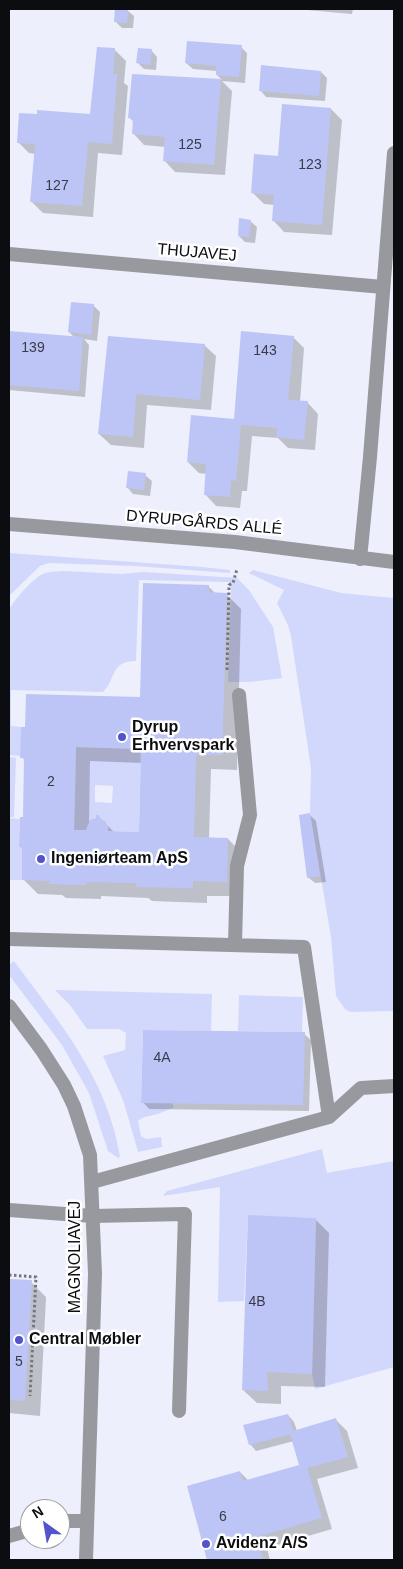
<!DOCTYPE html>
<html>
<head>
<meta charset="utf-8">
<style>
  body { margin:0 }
  #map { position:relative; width:403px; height:1569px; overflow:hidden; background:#edeffc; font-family:Arial,sans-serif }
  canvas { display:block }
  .frame { position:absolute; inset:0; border:10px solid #0c0d11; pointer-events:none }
  .north { position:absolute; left:20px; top:1499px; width:50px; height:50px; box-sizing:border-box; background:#fff; border:1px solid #9e9ea0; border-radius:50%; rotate:328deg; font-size:14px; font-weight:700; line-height:20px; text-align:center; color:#0c0d11 }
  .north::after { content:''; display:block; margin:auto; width:18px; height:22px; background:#5354cb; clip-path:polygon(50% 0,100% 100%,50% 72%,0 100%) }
</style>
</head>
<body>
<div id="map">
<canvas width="403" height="1569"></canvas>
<div class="frame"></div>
<div class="north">N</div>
</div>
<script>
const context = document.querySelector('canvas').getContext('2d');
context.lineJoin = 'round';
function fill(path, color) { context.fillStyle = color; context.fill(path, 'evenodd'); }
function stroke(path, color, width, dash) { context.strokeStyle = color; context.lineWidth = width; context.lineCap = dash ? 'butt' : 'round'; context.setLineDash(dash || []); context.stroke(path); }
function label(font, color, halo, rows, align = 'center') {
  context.font = font + ' Arial,sans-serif'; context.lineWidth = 5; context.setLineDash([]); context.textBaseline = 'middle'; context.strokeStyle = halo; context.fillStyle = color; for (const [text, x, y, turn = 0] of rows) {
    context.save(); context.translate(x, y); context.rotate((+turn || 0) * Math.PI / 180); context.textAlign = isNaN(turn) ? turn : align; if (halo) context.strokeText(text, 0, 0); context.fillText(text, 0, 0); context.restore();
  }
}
fill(new Path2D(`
  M9 553 202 567 230 570V573L136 566 49 563 40 566 9 596Z
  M253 570 341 593 394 598V1011L350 1012 345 1009 336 996 331 937 310 813 311 769 308 748 291 636 288 625 277 603 284 590 249 573Z
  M63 571 121 574 144 572 237 578 249 590 273 627 282 678 250 682H228L231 587 229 582 139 580 136 661C110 661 117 678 103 692L11 690V726L21 727V756L9 755V610C14 600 33 578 43 574 49 571 56 572 63 571Z
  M76 747 141 749 139 832 108 831 105 822 99 818V815H96V818L90 821 86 830H74ZM95 785 113 786 112 803 95 802Z
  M9 757 16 758 14 817H9Z
  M9 818 20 819 19 846 22 847V880H9Z
  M14 961C59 1022 108 1079 120 1157L118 1158 108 1151 89 1093 62 1045 9 975V965Z
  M55 990 212 994 211 1031 143 1030 141 1102 173 1103V1108C166 1110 160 1114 153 1115 147 1117 143 1116 138 1121L141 1136 146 1139 161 1137 162 1147 138 1152 135 1141 123 1100 103 1056 125 1050 126 1033 119 1029H87L70 1005Z
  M239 995 303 997 302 1032 238 1031Z
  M322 1149 327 1173 394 1161V1367L315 1389 312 1374 316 1218 248 1216 244 1301 218 1302 220 1187 163 1196 167 1191Z`), '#d2d8fb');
fill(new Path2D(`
  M296 9H353L352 14Z
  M127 10 134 16 133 28H122L115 21Z
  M241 47 247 53 245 83 222 81 232 91 225 175 175 172 164 160 165 147 144 145 133 133 134 122 130 118 133 75 222 80 217 75V71L193 69 186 63Z
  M115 50 126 61 124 83 128 86 122 155 98 153 93 217 43 213 32 202 35 154 29 153 18 142 91 115Z
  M151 50 157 57 156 70 144 69 138 63Z
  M321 72 327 78 325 101 266 97 260 90Z
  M331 109 342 120 332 235 284 232 273 220 275 205 264 204 252 192 279 157Z
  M250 221 257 227 255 243 245 242 239 236Z
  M93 305 100 312 97 341 84 339 89 345 85 397 9 390V332L75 338 69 332Z
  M109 337 204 345 216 356 211 410 147 405 144 448 111 445 99 434Z
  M293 337 304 348 300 402H307L318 414 315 450 288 448 278 438 252 436 247 491H242L240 508 216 506 205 494 207 474 199 473 188 462 235 420Z
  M145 475 152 481 150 496 133 494 127 487Z
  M208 586 216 594H226L241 609 237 770 211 769 209 838 228 839 243 854 242 896H207V903L152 901 148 898 101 896V899L66 898 62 895 38 894 23 879 24 850 20 846 24 818 25 761 22 757 142 698ZM90 761 142 763 140 833 114 832 99 817 89 824Z
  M310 815 316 821 326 882 315 883 308 877Z
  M304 1034 311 1040 309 1111 149 1109 143 1102Z
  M315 1219 329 1233 325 1387 281 1386V1404L257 1403 243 1390Z
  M9 1281 31 1282 46 1297 40 1416 9 1413Z
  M288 1415 294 1422 297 1431 336 1420 347 1431 358 1468 317 1479 332 1529 267 1548 270 1560H209L189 1487 240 1472 249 1481 301 1466 294 1441 256 1451 250 1444Z`), '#0003');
fill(new Path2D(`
  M115 9H128L127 23 114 22Z
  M187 41 242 45 239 77 216 75V66L185 63Z
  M97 47 115 48 113 74H117L112 144 88 142 82 206 30 202 35 144 17 143 19 113 37 114V110L90 114Z
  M138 48 152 49 150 65 136 63Z
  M261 65 321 71 319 96 259 91Z
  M132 74 221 79 214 165 163 161 165 137 132 134 133 119 128 118Z
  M282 104 331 108 322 225 272 221 274 195 251 193 254 154 278 156Z
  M239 218 251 220 249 237 238 236Z
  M71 302 94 304 91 335 68 332Z
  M9 331 83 337 79 391 9 385Z
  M241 331 294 336 288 400 308 401 304 440 276 437 277 428 241 425 236 481 231 480 230 497 204 495 206 464 187 462 191 415 234 419Z
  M108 336 205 344 200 400 136 394 133 437 98 434Z
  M128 471 146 473 144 490 126 488Z
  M143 583 209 585V592L227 593 222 755H196L194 837 228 838 227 882 193 881V888L136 887V883L86 882V885L49 884 50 881 22 880V847H19L20 817H23L24 758H20L21 727H25L26 694 140 697ZM76 747 141 749 139 832 108 831V826L105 821 99 818V815H96V818L90 820 86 830H74Z
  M310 813 320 876 307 878 299 815Z
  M143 1030 305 1032 303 1105 141 1103Z
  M248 1215 316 1218 312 1374 267 1372 268 1391 242 1390Z
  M9 1279 32 1280 25 1401 9 1400Z
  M288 1414 293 1431 336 1418 348 1457 307 1468 322 1518 256 1537 263 1560H207L187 1486 240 1471 243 1481 299 1465 290 1434 249 1445 243 1425Z`), '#bdc5f6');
stroke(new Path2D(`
  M227 670 229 585 233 583 237 569
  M9 1275 36 1277 30 1396`), '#74767e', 3, [2.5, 2.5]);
stroke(new Path2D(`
  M9 939 304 947 329 1117
  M235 945 237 866 250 815 239 695
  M92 1182 329 1117 361 1088 394 1086
  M9 1210 93 1216 185 1214 179 1411
  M60 1521H87
  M9 1536 30 1530`), '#98999e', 14);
stroke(new Path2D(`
  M9 254 383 287
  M9 524 235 542 394 562
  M360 559 370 457 394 153
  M9 1006 41 1049 64 1085 74 1106 90 1155 95 1274 86 1560`), '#98999e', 14);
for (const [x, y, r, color] of [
  [122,737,5,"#5354cb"],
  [41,859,5,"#5354cb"],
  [19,1340,5,"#5354cb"],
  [206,1544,5,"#5354cb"]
]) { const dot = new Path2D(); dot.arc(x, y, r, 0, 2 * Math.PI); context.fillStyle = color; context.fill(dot); stroke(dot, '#fff', 2); }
label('14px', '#383b4a', null, [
  ["125",190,145],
  ["123",310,165],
  ["127",57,186],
  ["139",33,348],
  ["143",265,351],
  ["2",51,782],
  ["4A",162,1058],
  ["4B",257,1302],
  ["5",19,1362],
  ["6",223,1517]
]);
label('16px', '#0c0d11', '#fff', [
  ["THUJAVEJ",197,253,5],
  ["DYRUPGÅRDS ALLÉ",204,523,5],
  ["MAGNOLIAVEJ",76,1257,-90]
]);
label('bold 16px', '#0c0d11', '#fff', [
  ["Dyrup",132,728],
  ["Erhvervspark",132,746],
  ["Ingeniørteam ApS",51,859],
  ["Central Møbler",29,1340],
  ["Avidenz A/S",216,1544]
], 'left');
</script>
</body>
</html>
